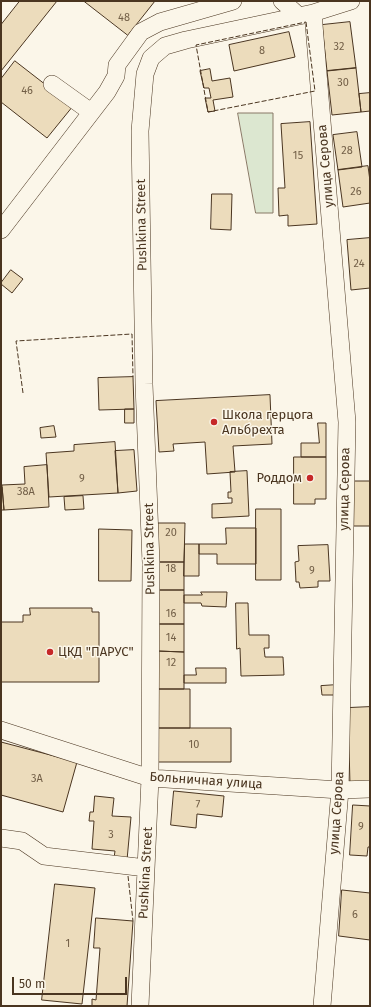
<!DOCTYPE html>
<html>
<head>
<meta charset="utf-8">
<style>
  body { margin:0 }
  #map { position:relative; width:371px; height:1007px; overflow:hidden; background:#fbf6e9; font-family:"Fira Sans",sans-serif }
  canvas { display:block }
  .frame { position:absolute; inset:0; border:2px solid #4a3520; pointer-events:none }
  .scale { position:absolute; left:12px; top:977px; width:115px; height:18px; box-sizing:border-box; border:2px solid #4a3520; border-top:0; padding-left:5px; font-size:12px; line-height:14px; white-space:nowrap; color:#4a3520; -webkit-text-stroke:3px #fbf6e9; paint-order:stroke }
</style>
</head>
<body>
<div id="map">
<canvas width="371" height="1007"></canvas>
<div class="frame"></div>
<div class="scale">50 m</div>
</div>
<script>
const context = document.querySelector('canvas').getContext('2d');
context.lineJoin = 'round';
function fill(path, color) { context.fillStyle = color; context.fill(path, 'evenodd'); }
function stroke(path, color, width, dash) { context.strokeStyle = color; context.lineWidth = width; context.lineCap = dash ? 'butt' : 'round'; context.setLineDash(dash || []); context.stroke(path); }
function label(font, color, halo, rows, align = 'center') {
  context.font = font + ' "Fira Sans",sans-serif'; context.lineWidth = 3; context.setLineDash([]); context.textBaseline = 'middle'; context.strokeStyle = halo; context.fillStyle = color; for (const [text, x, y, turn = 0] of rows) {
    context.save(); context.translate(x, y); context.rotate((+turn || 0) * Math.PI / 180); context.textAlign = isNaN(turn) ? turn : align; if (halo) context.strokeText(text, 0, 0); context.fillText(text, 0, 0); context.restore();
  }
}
const green = new Path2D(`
  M238 113H273V213H256Z`);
fill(green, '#dce7d0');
stroke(green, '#887966', 1);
const building = new Path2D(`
  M20 1H57L1 71V25Z
  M84 1H155L128 35Z
  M350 22 356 68 327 71 322 25Z
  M289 32 295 57 234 71 229 45Z
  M15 61 73 106 47 138 1 102V79Z
  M356 68 361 112 332 115 327 71Z
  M210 69 212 81 230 78 233 97 213 100 215 111 208 112 205 98H211L209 88H204L200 71Z
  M370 93V111L361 112 359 94Z
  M310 122 317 224 288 226V215L279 216 278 188H285L281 124Z
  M357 132 362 167 338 170 333 135Z
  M368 166 370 181V203L343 207 338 170Z
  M212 194H232L231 230 211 229Z
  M370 238V288L351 290 347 240Z
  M11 270 23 279 12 293 1 284V283Z
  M133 377 134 409 99 410 98 378Z
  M270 395 272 444 233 446 235 472 207 474 205 442 173 444 174 451 159 452 156 401Z
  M125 409H134V423H125Z
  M318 423H326V457H301V443H319Z
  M54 426 56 437 41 438 40 428Z
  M115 442 118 493 49 497 46 453 74 451V445Z
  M134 450 137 491 118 493 115 451Z
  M294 457H326V499H315V504H294Z
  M47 465 49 507 4 510 2 485 25 484 24 467Z
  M247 471 249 516 212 518V504L232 503V498H228V492H231L230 472Z
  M354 481H370V526H354Z
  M1 487H2L4 510H1Z
  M83 496 84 509 65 510 64 497Z
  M256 509H281V580H256Z
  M158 523H185L184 562H158Z
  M226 528H256V564H217V554H199V544H226Z
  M99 529 132 530 131 581H99Z
  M185 544H199V576H184Z
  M328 545 330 581H318V587L300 588 299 582H296L295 562 299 561 298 546Z
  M158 562H184V590H158Z
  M158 590H184V624H157Z
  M201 592H227L226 607 202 606 201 603H184V595H202Z
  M236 603H248L249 635H269V648H264L265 657H283L284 675 241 676 240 648 237 649Z
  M30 608H92V612H99V682H1V622H23V615H30Z
  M157 624H184V652L157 651Z
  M157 651 184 652V689H157Z
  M196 668H226V683H184V675H196Z
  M337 685 338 695H322L321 686Z
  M157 689H190V728H157Z
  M370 707V784L350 785 348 708Z
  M157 728H231V762H157Z
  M1 742 77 762 63 812 1 795Z
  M174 791 224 796 222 817 197 814 196 828 171 825Z
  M95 796 114 798 112 816 131 817 127 860 114 858 115 851 92 849 94 821H89L90 812H93Z
  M353 805 370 806V847H368L367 856 350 855Z
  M55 884 95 888 82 1004 42 1000Z
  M342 890 370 893V940L339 936Z
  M96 918 133 921 127 1006H92V999L96 1000 100 948H94Z`);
fill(building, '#ecdcbc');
stroke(building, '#4a3520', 1);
const minor = new Path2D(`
  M282 1 299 16
  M52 84 91 112
  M1 230 107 92 116 76 117 65 141 32 160 22 233 1
  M1 730 150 778 340 790 370 789
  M1 838 22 841 44 856 146 868
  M140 1006 150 778 151 563 144 384 140 131 145 74 151 58 165 46 186 40 313 13
  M322 1006 340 790 347 422 313 13 351 1`);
stroke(minor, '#4a3520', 18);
stroke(minor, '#fbf6e9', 17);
stroke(new Path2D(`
  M306 22 315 91 208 112 196 45Z
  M23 393 16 341 132 334 133 377
  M128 876 133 921`), '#4a3520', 1, [5, 2]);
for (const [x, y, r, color] of [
  [214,422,4,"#c62828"],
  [310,478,4,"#c62828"],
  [50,652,4,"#c62828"]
]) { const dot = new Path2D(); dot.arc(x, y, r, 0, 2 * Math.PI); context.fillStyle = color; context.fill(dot); stroke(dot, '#fbf6e9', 1.5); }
label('11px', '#725f47', null, [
  ["48",124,18],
  ["32",339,47],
  ["8",262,51],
  ["30",343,83],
  ["46",27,91],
  ["28",347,151],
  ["15",298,156],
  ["26",356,192],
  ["24",359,264],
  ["9",82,479],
  ["38А",26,492],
  ["20",171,533],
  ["18",171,569],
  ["9",312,571],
  ["16",171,614],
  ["14",171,638],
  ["12",171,663],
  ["10",194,745],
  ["3А",37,779],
  ["7",198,805],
  ["9",361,827],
  ["3",111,835],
  ["6",355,915],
  ["1",68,944]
]);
label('13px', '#4a3520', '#fbf6e9', [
  ["улица Серова",326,166,-95],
  ["Pushkina Street",142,225,-91],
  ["улица Серова",345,489,-89],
  ["Pushkina Street",150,549,-91],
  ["Больничная улица",206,781,4],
  ["улица Серова",337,813,-86],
  ["Pushkina Street",146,873,-87]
]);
label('13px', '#4a3520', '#fbf6e9', [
  ["Школа герцога",222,415],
  ["Альбрехта",222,430],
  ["Роддом",302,478,"right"],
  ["ЦКД \"ПАРУС\"",58,652]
], 'left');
</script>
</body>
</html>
